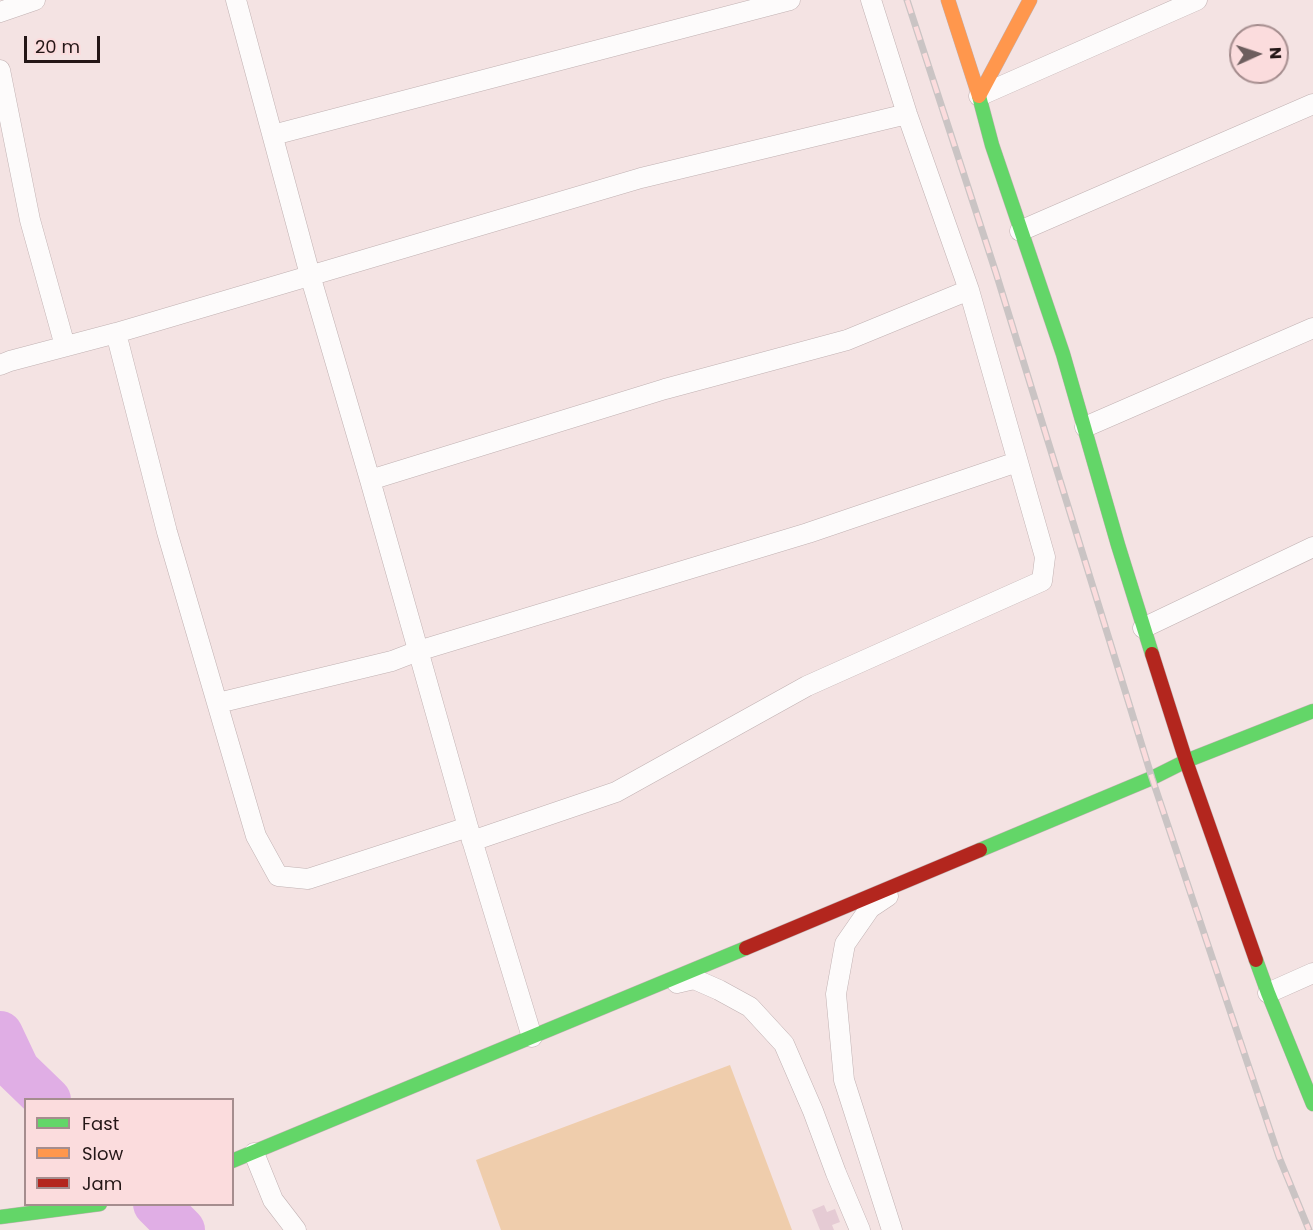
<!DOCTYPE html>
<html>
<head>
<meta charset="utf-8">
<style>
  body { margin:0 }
  #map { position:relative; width:1313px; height:1230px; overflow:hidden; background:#f4e3e3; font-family:Poppins,sans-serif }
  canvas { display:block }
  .legend { position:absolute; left:24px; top:1098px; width:210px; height:108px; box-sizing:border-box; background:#fbdcdd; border:2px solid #a58d8e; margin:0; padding:8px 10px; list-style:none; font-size:18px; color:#241717 }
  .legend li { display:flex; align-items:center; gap:12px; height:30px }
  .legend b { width:30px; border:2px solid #a58d8e }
  .north { position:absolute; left:1229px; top:24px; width:60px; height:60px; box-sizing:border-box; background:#fbdcdd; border:2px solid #a58d8e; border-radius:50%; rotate:87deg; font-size:16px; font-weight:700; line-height:24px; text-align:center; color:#241717 }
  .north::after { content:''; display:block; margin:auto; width:21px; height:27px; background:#6d5e5e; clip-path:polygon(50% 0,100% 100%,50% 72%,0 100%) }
  .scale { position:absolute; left:24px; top:36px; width:76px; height:27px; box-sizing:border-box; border:3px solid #241717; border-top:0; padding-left:8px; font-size:18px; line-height:21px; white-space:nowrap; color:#241717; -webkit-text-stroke:4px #fbdcdd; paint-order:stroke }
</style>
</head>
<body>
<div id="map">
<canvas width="1313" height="1230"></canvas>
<ul class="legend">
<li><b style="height:8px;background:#63d668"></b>Fast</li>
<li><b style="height:8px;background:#ff974d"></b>Slow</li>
<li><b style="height:8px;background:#b3261e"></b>Jam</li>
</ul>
<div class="north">N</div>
<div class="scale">20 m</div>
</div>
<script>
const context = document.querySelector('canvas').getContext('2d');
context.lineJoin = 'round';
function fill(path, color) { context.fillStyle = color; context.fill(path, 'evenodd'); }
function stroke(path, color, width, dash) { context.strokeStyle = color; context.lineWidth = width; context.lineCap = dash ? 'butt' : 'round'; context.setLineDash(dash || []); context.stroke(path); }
fill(new Path2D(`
  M730 1065 792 1230H501L476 1160Z`), '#efcdac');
stroke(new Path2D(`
  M0 1034 17 1070 48 1100
  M156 1204 182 1230`), '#e0aee5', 46);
fill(new Path2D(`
  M824 1205 827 1212 835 1209 840 1222 832 1225 834 1230H820L812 1210Z`), '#e5cbd4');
const street = new Path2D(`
  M236 0 310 275 370 480 468 827 532 1037
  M0 12 35 0
  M0 70 30 220 65 346
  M979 96 1197 0
  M273 135 790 0
  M1020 231 1313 104
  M116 333 167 532 256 836 278 876 308 879 468 827
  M0 365 10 361 116 333 641 178 907 114
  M1085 427 1313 328
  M370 480 665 389 847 340 969 290
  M1143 628 1313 547
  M218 703 392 661 418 651 808 533 1017 462
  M472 841 616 792 807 686 1042 581 1045 557 969 290 907 114 871 0
  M888 896 870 908 845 944 836 994 844 1080 892 1230
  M677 983 694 979 719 990 750 1007 784 1044 813 1111 836 1173 860 1230
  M1268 993 1313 973
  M254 1153 273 1200 296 1230`);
const fast = new Path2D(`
  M979 96 992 145 1063 354 1118 545 1152 654
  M980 850 1152 778 1186 761 1313 711
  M1256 960 1268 993 1313 1104
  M232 1161 746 948
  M0 1217 100 1204`);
const slow = new Path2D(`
  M948 0 979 96 1030 0`);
const jam = new Path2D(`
  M1152 654 1186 761 1256 960
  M746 948 980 850`);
stroke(street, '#c0b1b2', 21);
stroke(fast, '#c0b1b2', 15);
stroke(slow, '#c0b1b2', 15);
stroke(jam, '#c0b1b2', 15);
stroke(street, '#fdfbfb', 20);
stroke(fast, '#63d668', 14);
stroke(slow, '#ff974d', 14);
stroke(jam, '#b3261e', 14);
const rail = new Path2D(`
  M907 0 996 273 1152 778 1279 1157 1309 1230`);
stroke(rail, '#cac4c4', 7);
stroke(rail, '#fbdcdd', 4.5, [14]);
</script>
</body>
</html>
